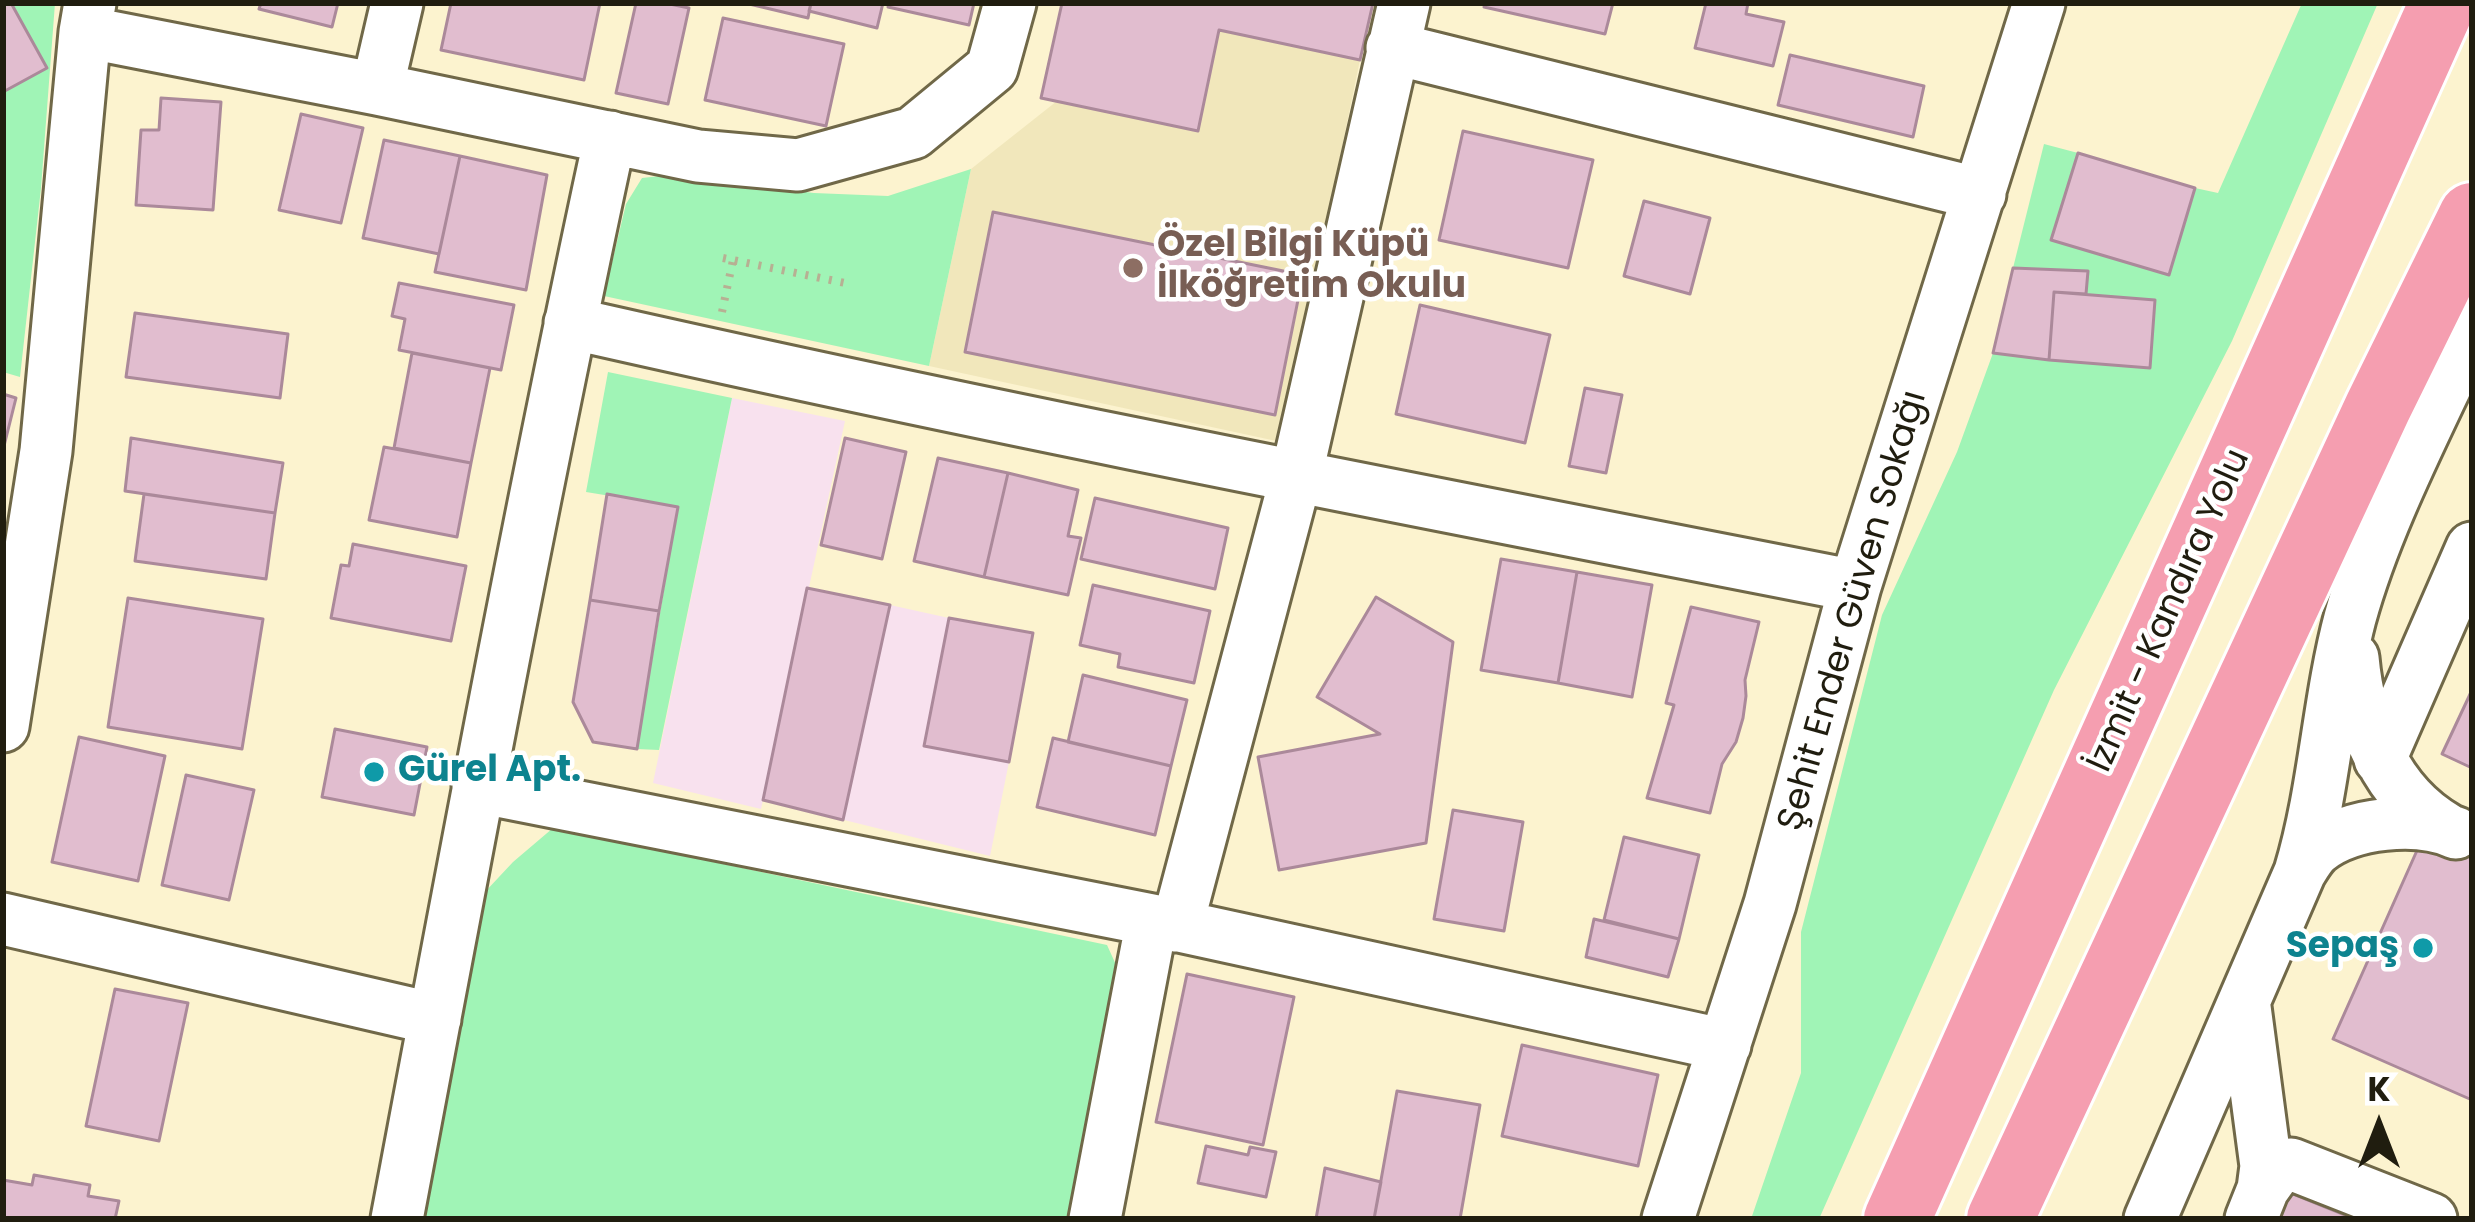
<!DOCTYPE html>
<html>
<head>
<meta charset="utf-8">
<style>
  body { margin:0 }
  #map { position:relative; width:2475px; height:1222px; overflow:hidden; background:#fcf3cf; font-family:Poppins,sans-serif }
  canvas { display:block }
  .frame { position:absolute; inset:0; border:6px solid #201d0f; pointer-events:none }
  .north { position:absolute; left:2319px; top:1066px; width:120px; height:120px; -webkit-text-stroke:9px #fff; paint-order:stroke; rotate:0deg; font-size:33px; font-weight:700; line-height:48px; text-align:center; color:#201d0f }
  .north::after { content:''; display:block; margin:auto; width:42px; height:54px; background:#201d0f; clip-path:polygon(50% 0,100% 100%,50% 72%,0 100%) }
</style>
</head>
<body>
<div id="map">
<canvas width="2475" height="1222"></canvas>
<div class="frame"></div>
<div class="north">K</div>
</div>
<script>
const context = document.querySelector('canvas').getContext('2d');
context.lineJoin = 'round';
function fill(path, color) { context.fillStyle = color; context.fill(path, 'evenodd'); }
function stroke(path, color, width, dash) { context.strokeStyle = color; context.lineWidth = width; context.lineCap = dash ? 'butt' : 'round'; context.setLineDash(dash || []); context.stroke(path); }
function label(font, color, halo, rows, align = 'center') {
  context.font = font + ' Poppins,sans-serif'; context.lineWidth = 9; context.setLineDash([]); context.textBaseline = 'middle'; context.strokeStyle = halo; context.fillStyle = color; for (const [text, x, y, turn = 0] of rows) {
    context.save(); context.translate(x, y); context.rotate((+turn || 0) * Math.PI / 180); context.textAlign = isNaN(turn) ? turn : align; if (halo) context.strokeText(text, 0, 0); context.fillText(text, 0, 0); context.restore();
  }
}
fill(new Path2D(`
  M732 398 845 421 761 809 653 783Z
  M890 605 949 618 925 746 1009 762 990 856 844 820Z`), '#f8e1ee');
fill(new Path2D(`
  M1219 30 1360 60 1281 442 929 366 971 169 1057 101 1197 131Z`), '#f1e7bb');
fill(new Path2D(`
  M3 3H55L41 188 20 377 3 372Z
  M2302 3H2378L2232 341 2054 690 1819 1219H1751L1801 1073V932L1882 615 1957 452 1993 353 2155 300 2086 294 2087 271 2013 268 2044 144 2078 153 2052 240 2169 274 2195 188 2218 193Z
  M971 169 929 366 604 296 626 204 642 178 669 175 814 193 888 196Z
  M608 372 732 398 659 750 637 749 678 507 586 492Z
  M553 828 1107 945 1122 978 1076 1219H425L484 893 513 862Z`), '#a0f4b6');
const building = new Path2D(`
  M3 3H11L47 68 3 92Z
  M261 3H338L332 27 259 9Z
  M451 3H600L584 80 441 50Z
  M636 3H665L689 8 668 104 616 93Z
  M745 3H811L808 18Z
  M811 3H883L877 28 809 11Z
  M889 3H974L969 25 888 7Z
  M1062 3H1373L1360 60 1219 30 1198 131 1041 98Z
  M1485 3H1613L1605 34 1484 7Z
  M1706 3H1748L1746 14 1784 22 1773 66 1695 48Z
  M723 18 844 44 826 126 705 100Z
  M1790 55 1924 86 1913 137 1778 105Z
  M161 98 221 102 213 210 136 205 141 130H159Z
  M301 114 363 128 341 223 279 210Z
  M1463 131 1593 160 1568 268 1439 240Z
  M384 140 460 156 439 254 363 238Z
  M2078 153 2195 188 2169 275 2051 240Z
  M460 156 547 175 526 290 435 272Z
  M1644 201 1710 218 1690 294 1624 276Z
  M993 212 1303 275 1275 415 965 352Z
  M2013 268 2088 271 2086 294 2054 292 2049 360 1993 353Z
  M399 283 514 305 501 370 399 350 405 319 392 316Z
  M2054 292 2155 300 2150 368 2049 360Z
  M1420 305 1550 335 1525 443 1396 414Z
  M135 313 288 334 280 398 126 377Z
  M412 353 490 368 471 463 394 448Z
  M1585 388 1622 395 1606 473 1569 466Z
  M3 394 16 398 3 450Z
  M131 438 283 463 275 513 125 491Z
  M845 438 906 452 882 559 821 545Z
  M384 447 471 463 457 537 369 520Z
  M938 458 1008 473 984 577 914 561Z
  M1008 473 1078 490 1068 536 1081 538 1068 595 984 577Z
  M144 494 275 513 266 579 135 561Z
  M607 494 678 507 659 611 590 600Z
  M1095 498 1228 528 1215 589 1081 559Z
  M353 544 466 566 451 641 331 618 341 565 349 566Z
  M1501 559 1577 572 1558 683 1481 670Z
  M1577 572 1652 585 1632 697 1558 683Z
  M1093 585 1210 611 1194 683 1118 667 1120 654 1080 645Z
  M807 588 890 605 843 820 763 800Z
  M1376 597 1453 642 1426 843 1279 870 1258 757 1380 734 1317 697Z
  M128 598 263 619 242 749 108 727Z
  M590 600 659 611 637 749 593 742 573 702Z
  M1691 607 1759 622 1745 680 1746 696 1743 718 1736 742 1722 764 1710 813 1647 798 1674 705 1666 703Z
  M949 618 1033 633 1009 762 924 746Z
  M1083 675 1187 700 1171 766 1068 742Z
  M2472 690V768L2442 754Z
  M335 729 427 747 414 815 322 797Z
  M79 737 165 756 138 881 52 862Z
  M1053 738 1171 766 1155 835 1037 807Z
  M186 775 254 790 229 900 162 885Z
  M1453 810 1523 822 1504 931 1434 919Z
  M1624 837 1699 855 1679 939 1604 920Z
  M2423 837 2472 857V1100L2333 1039Z
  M1594 919 1679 939 1668 977 1586 957Z
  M1187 974 1294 997 1263 1145 1156 1122Z
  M115 989 188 1003 159 1141 86 1126Z
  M1522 1045 1658 1075 1638 1166 1502 1136Z
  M1397 1091 1480 1105 1460 1219H1374Z
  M1206 1146 1248 1155 1250 1147 1276 1152 1266 1197 1198 1183Z
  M1325 1168 1381 1182 1374 1219H1316Z
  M34 1175 90 1185 88 1196 119 1201 115 1219H3V1180L32 1185Z
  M2271 1185 2355 1219H2257Z`);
fill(building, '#e1bdcf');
stroke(building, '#ab899a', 3);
const minor = new Path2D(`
  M85 32 377 89 698 156 798 165 913 133 992 68 1010 3
  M1392 48 1980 194
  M377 89 397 3
  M570 323C996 420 1426 502 1855 586
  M2353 658C2359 725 2386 794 2447 829
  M3 726 46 451 85 32 90 3
  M2380 759 2472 548
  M478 787 1152 920 1725 1045
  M2300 872C2305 864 2310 855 2317 849 2351 822 2417 816 2456 833
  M3 919 435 1019
  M1177 926 1296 477 1404 3
  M2245 1007 2266 1166 2263 1189 2251 1219
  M2263 1189 2278 1168 2291 1164 2431 1219
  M397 1219C465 858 532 497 610 137
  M1095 1219 1152 920
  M1668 1219 1770 904 1855 586 2039 3
  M2150 1219 2300 872C2325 789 2328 701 2350 618 2377 520 2430 422 2472 329`);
const highway = new Path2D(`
  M1897 1219 2443 3
  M2000 1219 2378 407 2472 216`);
stroke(minor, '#706848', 57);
stroke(highway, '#fff', 72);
stroke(new Path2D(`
  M723 258 845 283
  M722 312 733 260`), '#b7b093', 8, [3, 9]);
stroke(minor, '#fff', 51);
stroke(highway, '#f59eb0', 66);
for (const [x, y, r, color] of [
  [1133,268,12,"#8d6e63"],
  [374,772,12,"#0f9aa8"],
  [2423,948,12,"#0f9aa8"]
]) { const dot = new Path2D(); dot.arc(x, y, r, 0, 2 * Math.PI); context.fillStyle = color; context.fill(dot); stroke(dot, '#fff', 4.5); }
label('bold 36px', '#785e54', '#fff', [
  ["Özel Bilgi Küpü",1157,247],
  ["İlköğretim Okulu",1157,288]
], 'left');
label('36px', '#201d0f', '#fff', [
  ["Şehit Ender Güven Sokağı",1854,611,-74],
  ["İzmit - Kandıra Yolu",2170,611,-66]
]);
label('bold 36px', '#0d838f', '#fff', [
  ["Gürel Apt.",398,772],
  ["Sepaş",2399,948,"right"]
], 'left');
</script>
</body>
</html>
